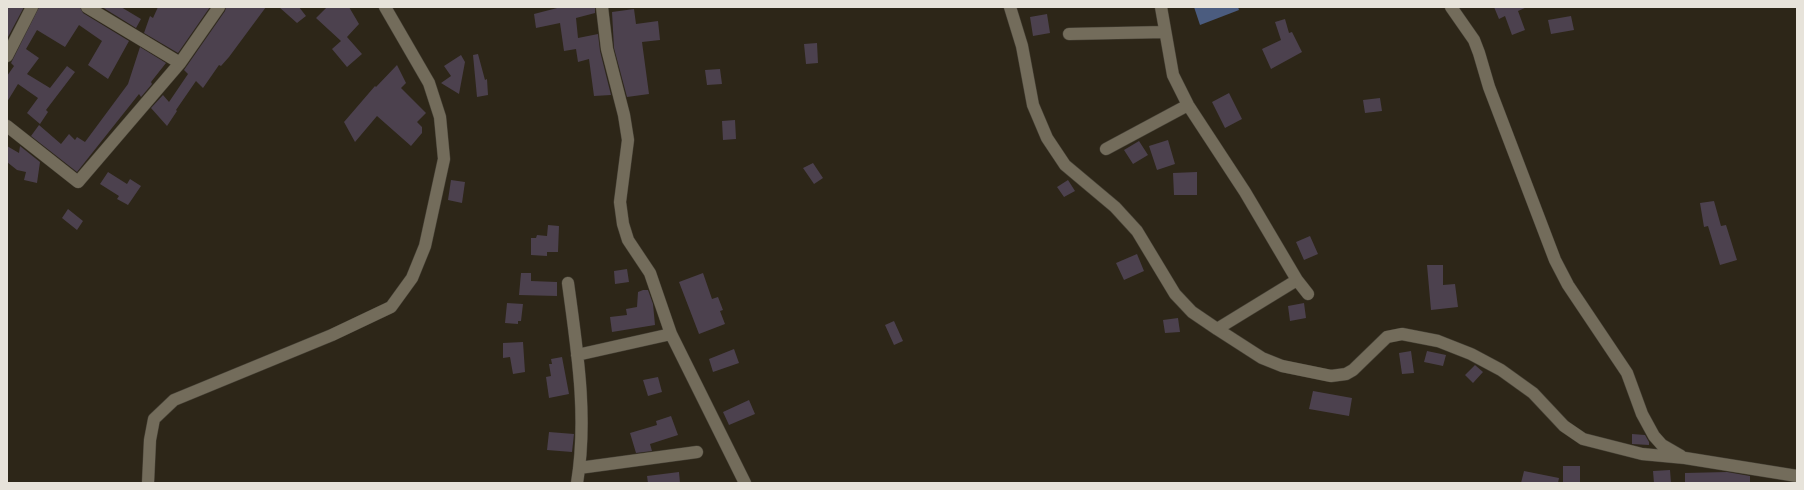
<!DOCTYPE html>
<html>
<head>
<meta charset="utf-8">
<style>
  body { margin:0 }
  #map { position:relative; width:1804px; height:490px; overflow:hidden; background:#2d2618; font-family:"Fira Sans Condensed",sans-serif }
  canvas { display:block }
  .frame { position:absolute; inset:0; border:8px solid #e7e3da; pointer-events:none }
</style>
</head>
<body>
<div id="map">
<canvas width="1804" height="490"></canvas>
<div class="frame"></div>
</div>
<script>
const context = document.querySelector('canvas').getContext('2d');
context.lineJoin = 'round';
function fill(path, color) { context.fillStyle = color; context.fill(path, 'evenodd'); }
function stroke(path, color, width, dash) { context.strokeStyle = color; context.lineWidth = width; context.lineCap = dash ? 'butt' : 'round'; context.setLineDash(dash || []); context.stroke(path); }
fill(new Path2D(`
  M1194 7H1238L1239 10 1200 25Z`), '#4b5c7f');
fill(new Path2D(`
  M7 7H24L8 37 7 36Z
  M39 7H80L83 13 129 41 108 79 88 65 102 41 79 25 65 47 37 30 26 49 39 58 27 74 50 88 67 66 75 72 46 110 48 112 40 124 27 113 38 98 18 84 7 102V76L14 66 11 63Z
  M102 7H121L141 19 136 28Z
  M158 7H210L178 53 144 33 150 16 153 18Z
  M226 7H266L229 57 221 66 219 65 203 88 196 81 176 110 177 111 167 126 151 108 163 95 169 102 188 74 184 70 225 11Z
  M279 7H299L306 16 297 23Z
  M327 7H349L359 24 347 37 362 54 347 67 332 49 341 41 316 18Z
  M561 7H595V13L576 18 578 38 598 34 600 51 611 95 594 96 589 59 578 62 576 49 564 51 560 23 536 28 534 14Z
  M1494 7H1527L1518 11 1525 30 1512 35 1505 16 1499 19Z
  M634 9 636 24 658 21 660 40 642 42 649 94 627 97 614 48 612 12Z
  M1047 14 1050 33 1033 36 1030 17Z
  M1571 16 1574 30 1551 34 1548 20Z
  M1285 19 1289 33 1292 32 1302 52 1271 69 1262 49 1281 40 1275 22Z
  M817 43 818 63 806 64 804 44Z
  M140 47 166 63 151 82 152 84 141 97 139 94 77 172 31 136 39 125 61 144 69 134 75 140 77 137 85 142 128 84Z
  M478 54 485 80 487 79 488 95 477 97 473 55Z
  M461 55 465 62 459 94 441 83 451 76 444 66Z
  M397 65 406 83 401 88 426 113 417 122 422 127V133L411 146 377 116 355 142 344 122 375 86 376 87Z
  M720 69 722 84 707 85 705 70Z
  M1229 93 1242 119 1225 128 1212 102Z
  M1380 98 1382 111 1365 113 1363 100Z
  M735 120 736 139 723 140 722 121Z
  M1168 140 1175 164 1157 170 1149 146Z
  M1139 141 1148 155 1133 164 1124 150Z
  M7 146 19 153 20 146 40 162 37 183 24 180 26 172 17 170 7 162Z
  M813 163 823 178 814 184 803 168Z
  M108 172 127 184 130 179 141 186 128 205 117 199 119 196 100 184Z
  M1197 172V195H1174L1173 173Z
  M451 180 465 182 462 203 448 200Z
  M1068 180 1075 191 1064 197 1057 187Z
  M1714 201 1721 226 1726 225 1737 260 1720 265 1708 226 1704 227 1700 203Z
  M68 209 83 221 77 230 62 218Z
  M548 225 559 226 558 252H547V256L531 255V238H536L537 235 547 236Z
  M1310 236 1318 254 1304 260 1296 242Z
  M1137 254 1144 271 1124 280 1116 263Z
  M1427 265H1443V285L1455 284 1458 307 1431 310Z
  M627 269 629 282 615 284 614 271Z
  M521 273H531V281L557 282V296L519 295Z
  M703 273 712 299 718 297 723 310 720 311 725 324 699 334 679 282Z
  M643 290H648L653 304 655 325 612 332 610 317 627 315 626 309 637 307 638 292Z
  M507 303 523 304 521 321H518V324L505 323Z
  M1304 303 1306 318 1290 321 1288 306Z
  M1178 318 1180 332 1165 333 1163 320Z
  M894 321 903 341 894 345 885 325Z
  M523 342 525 372 513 374 510 357 503 358V343Z
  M734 349 739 363 713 372 709 359Z
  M1411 351 1414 373 1402 374 1399 353Z
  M1427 351 1446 355 1443 366 1424 362Z
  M562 357 569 394 549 398 546 377 551 376 549 364H552L551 359Z
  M1475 365 1483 372 1473 383 1465 375Z
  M658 377 662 392 648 396 643 380Z
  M1313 391 1352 398 1349 416 1309 409Z
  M749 400 755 414 729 425 723 412Z
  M671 416 678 435 650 444 652 451 636 453 630 433 657 425 656 421Z
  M549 432 574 434 572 452 547 450Z
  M1632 434 1645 435 1649 442V445L1632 444Z
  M1563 466H1580V483H1563Z
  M1670 470 1671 483H1654L1653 471Z
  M1524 471 1559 478 1558 483H1521Z
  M679 472 680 483H648L647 476Z
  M1727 472 1750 476V483H1685V473Z`), '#4c414e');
const minor = new Path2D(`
  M87 7 180 63
  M602 7 607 49 624 115 628 140 620 202 623 224 628 240 650 273 671 334 745 483
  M1010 7 1022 46 1033 105 1047 138 1065 165 1115 207 1137 231 1175 294 1192 312 1217 329 1262 358 1282 366 1331 376 1346 374 1353 370 1387 337 1402 334 1438 341 1471 354 1501 370 1533 393 1564 426 1583 439 1642 454 1685 458 1797 476
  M1161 7 1173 75 1188 105 1245 192 1297 280 1308 294
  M1451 7 1474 40 1479 53 1489 87 1555 260 1568 285 1627 373 1642 414 1654 436 1662 445 1681 456
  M1069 34 1165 32
  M7 56 32 7
  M7 126 78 182 180 63 219 7
  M1106 149 1188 105
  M568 283C577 350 588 416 577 483
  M1217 329 1297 280
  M577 355 671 334
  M579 468 697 452
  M148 483 150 440 154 419 174 400 332 335 391 307 412 278 425 246 444 159 440 117 429 83 385 7`);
stroke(minor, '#474237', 13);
stroke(minor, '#736c5b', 12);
</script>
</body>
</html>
